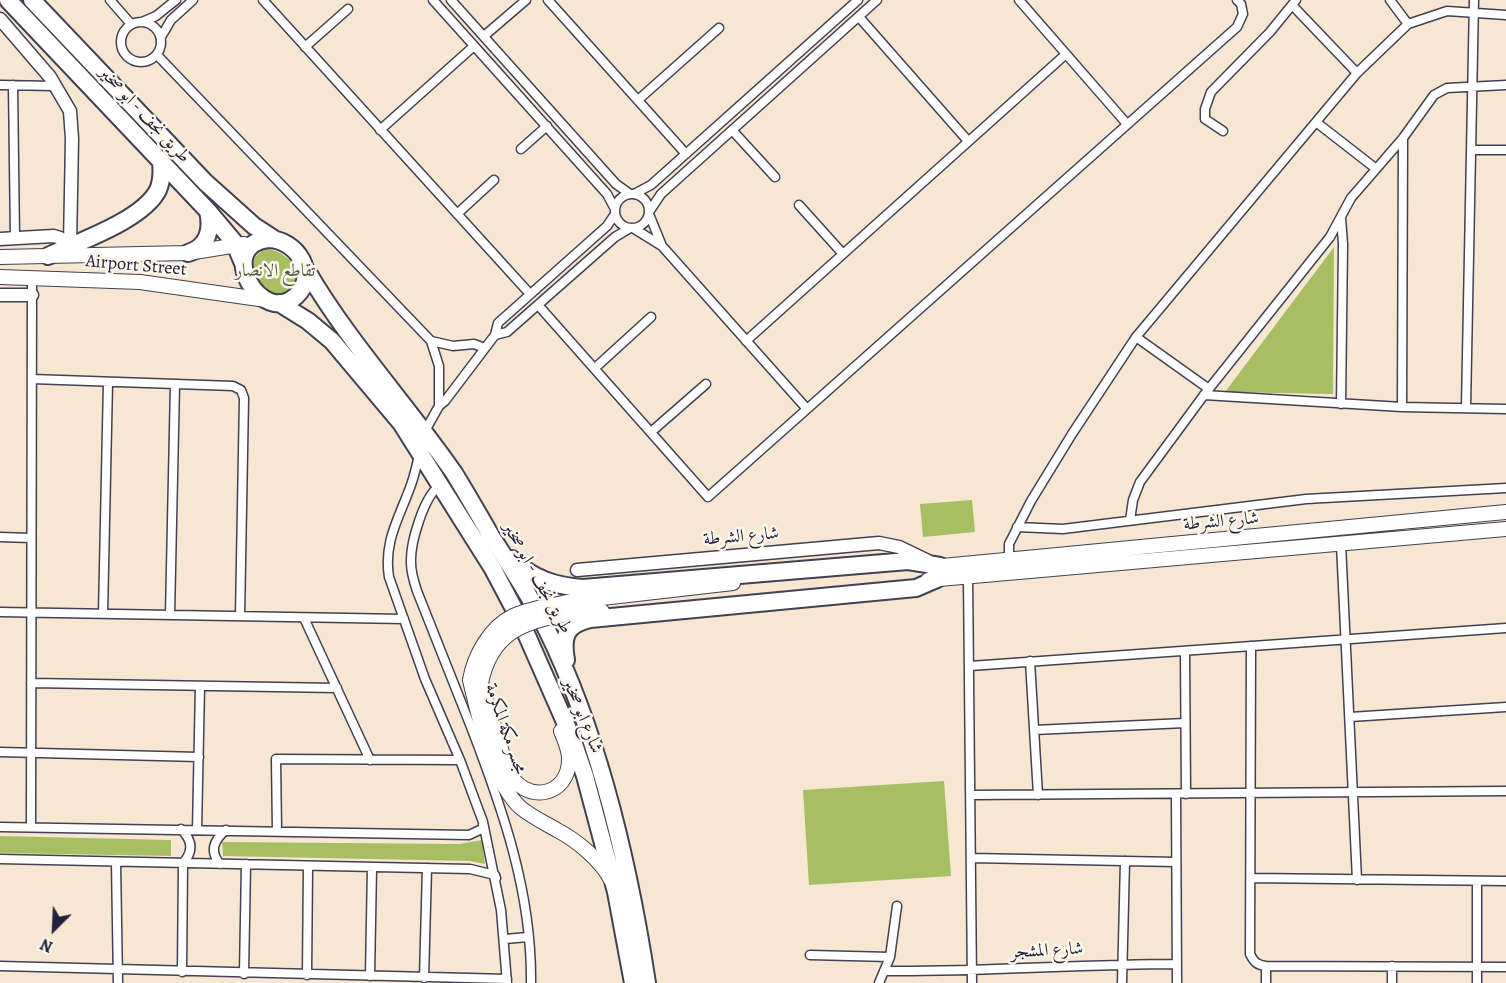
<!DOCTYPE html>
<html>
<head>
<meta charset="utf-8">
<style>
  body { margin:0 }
  #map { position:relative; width:1506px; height:983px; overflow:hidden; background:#f7e7d2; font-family:Alegreya,serif }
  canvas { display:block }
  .north { position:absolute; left:24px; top:899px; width:60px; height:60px; -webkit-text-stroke:4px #fbf7ec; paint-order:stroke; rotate:204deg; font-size:16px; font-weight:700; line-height:24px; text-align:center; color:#22223b }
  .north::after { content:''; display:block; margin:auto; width:21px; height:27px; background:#22223b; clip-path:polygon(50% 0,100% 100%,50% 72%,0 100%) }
</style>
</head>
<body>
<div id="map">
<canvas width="1506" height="983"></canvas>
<div class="north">N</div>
</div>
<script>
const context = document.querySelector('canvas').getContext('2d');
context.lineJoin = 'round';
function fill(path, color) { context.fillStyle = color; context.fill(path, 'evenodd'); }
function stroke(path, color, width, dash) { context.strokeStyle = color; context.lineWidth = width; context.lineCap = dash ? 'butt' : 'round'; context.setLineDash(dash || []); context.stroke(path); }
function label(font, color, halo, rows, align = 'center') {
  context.font = font + ' Alegreya,Amiri,serif'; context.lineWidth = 5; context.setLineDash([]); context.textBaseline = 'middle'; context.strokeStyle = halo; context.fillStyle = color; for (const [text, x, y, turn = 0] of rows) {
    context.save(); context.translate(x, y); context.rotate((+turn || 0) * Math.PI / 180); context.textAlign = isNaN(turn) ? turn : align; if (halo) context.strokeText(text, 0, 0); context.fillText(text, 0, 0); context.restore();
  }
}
fill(new Path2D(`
  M1334 247 1333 394 1225 392Z
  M267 249C284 250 312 274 291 290 268 307 232 262 267 249Z
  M972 500 975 532 923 537 920 504Z
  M944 781 951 876 809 885 803 790Z
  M0 836 171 840V856L0 853Z
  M482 840 485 864 470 861 223 856 222 842 459 844Z`), '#a8be63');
const street = new Path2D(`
  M110 0 131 24
  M263 0 530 294
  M433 0 607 194 615 209
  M451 0 616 184 630 194
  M548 0 686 154
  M1019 0 1127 124
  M1390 0 1408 24
  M1292 5 1357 73
  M859 17 968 141
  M121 42a20 20 0 1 1 40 0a20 20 0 1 1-40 0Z
  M142 22 156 16 176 0
  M484 36 526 0
  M161 37 171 20 193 0
  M305 47 348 9
  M157 55 431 341 439 366V406
  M0 85 56 86
  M13 85 15 239
  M638 100 719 28
  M1316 122 1375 168
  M380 130 474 46
  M732 130 775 177
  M1223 131 1205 119V109L1211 92 1270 32 1296 0
  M521 149 547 126
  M1471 150H1506
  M634 194 651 185 858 0
  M615 211a17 17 0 1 1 34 0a17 17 0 1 1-34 0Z
  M799 205 843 254
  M649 212 661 194 877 0
  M457 214 494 180
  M649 214 662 246
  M633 228 662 246 807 409
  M538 305 708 497 1237 27 1243 14 1241 4 1237 0
  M495 335 507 332 615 237 630 228
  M1136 337 1209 389
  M431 341 453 346 474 344 485 348
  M746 341 1066 54
  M595 368 651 317
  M32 379 233 386 241 390 244 398 240 616
  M1204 395 1402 407 1506 409
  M1341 404 1343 244 1341 218
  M1402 407 1403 138
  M1466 408 1474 0
  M425 431 439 406 445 401 495 335 498 323 607 226 615 214
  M651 432 706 384
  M419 455C417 464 415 473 412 482 401 515 383 540 389 577L425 679 460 760 483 822 501 910 507 983
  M441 485C424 494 410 544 411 563 411 573 414 582 417 591 435 636 453 682 471 727 503 810 532 893 531 983
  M1130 520 1133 500 1140 482 1204 395 1330 237 1351 198 1403 138 1434 95 1447 88 1506 85
  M1017 527 1063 529 1306 499 1506 488
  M0 537 31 538
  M1341 544 1357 880
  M1009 559V544L1031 501 1072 434 1136 337 1357 73 1408 24 1447 11 1506 15
  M968 577 972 983
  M0 612 404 619
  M103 614 108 382
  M170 615 175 384
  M304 618 370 760
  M1251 646 1250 954C1254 962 1257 965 1266 966L1506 967
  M1185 651 1186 794
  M1030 661 1038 795
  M970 666 1506 628
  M31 683 337 688
  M1350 717 1506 707
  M1034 730 1185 723
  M0 752 199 757
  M1176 794 1177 983
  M971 795 1506 791
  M0 827 469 835 484 828 483 825
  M31 827 32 277
  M181 829C192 840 194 851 183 863L182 972
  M197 830 200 686
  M277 831 276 759 460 760
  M971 858 1176 862
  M0 859 470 869 495 875 496 878
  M116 862 118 983
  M220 864C209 851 214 840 226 830
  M1252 878 1506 881
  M1477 881V983
  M505 939 528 937
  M810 955 890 957
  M0 966 507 979
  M1266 966V983
  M884 971C982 972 1079 964 1177 964
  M244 974 246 864
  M307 975 308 866
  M370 976 372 867
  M424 978 427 868
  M879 983 890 957 897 906
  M1122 983 1125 861
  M1392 983V966`);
const secondary = new Path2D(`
  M0 19 50 77 70 111 72 139 70 245
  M0 239 54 236 60 238 67 247
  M0 295H32
  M577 570 879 543 899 547 928 561`);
const primary = new Path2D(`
  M0 257 188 253 244 244
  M0 277 140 282 266 300
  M932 567 1506 512
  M928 580 1506 529
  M567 602 733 583
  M568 614 602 611
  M470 680C478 715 494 785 521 808 532 817 545 823 557 830 576 840 601 860 611 880
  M481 683 507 769C524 806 570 797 569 758 569 749 564 739 561 731`);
const highway = new Path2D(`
  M8 0 208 211 234 242 243 263
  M32 0 205 182 254 226 274 239
  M268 239C297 239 319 275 296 296 262 328 214 246 268 239Z
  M188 253C208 247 212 229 208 211
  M48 256C78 242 143 220 158 190 162 181 162 172 161 162
  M307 271C349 343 407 405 454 473 467 494 479 515 491 536 511 567 531 597 547 630 600 738 629 865 647 983
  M279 303 308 321 332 341 401 423 493 569 521 622 572 738 585 776 616 892 633 983
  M512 559C533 579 555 586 583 588L908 561 940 566
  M566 660C562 637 565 625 590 619L916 588 937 579`);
stroke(street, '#424052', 11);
stroke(secondary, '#424052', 15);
stroke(primary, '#424052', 16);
stroke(highway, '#424052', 20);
stroke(street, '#fff', 8);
stroke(secondary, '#fff', 12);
stroke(primary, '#fff', 14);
stroke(highway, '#fff', 16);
const primaryBridge = new Path2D(`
  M470 680C474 656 490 627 513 616 530 608 549 606 567 602
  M481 683C491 634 522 621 568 614`);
stroke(primaryBridge, '#424052', 16, []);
stroke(primaryBridge, '#fff', 14);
label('18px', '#22223b', '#fbf7ec', [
  ["طريق نجف - ابو صخير",144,115,47],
  ["Airport Street",136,266,5],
  ["شارع الشرطة",1221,522,-5],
  ["شارع الشرطة",741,537,-5],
  ["طريق نجف - ابو صخير",537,578,61],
  ["شارع ابو صخير",582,716,68],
  ["مجسر مكة المكرمة",505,729,71],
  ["شارع المشجر",1047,951,-3]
]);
label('18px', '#515949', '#fbf7ec', [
  ["تقاطع الانصار",275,272]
]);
</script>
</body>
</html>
